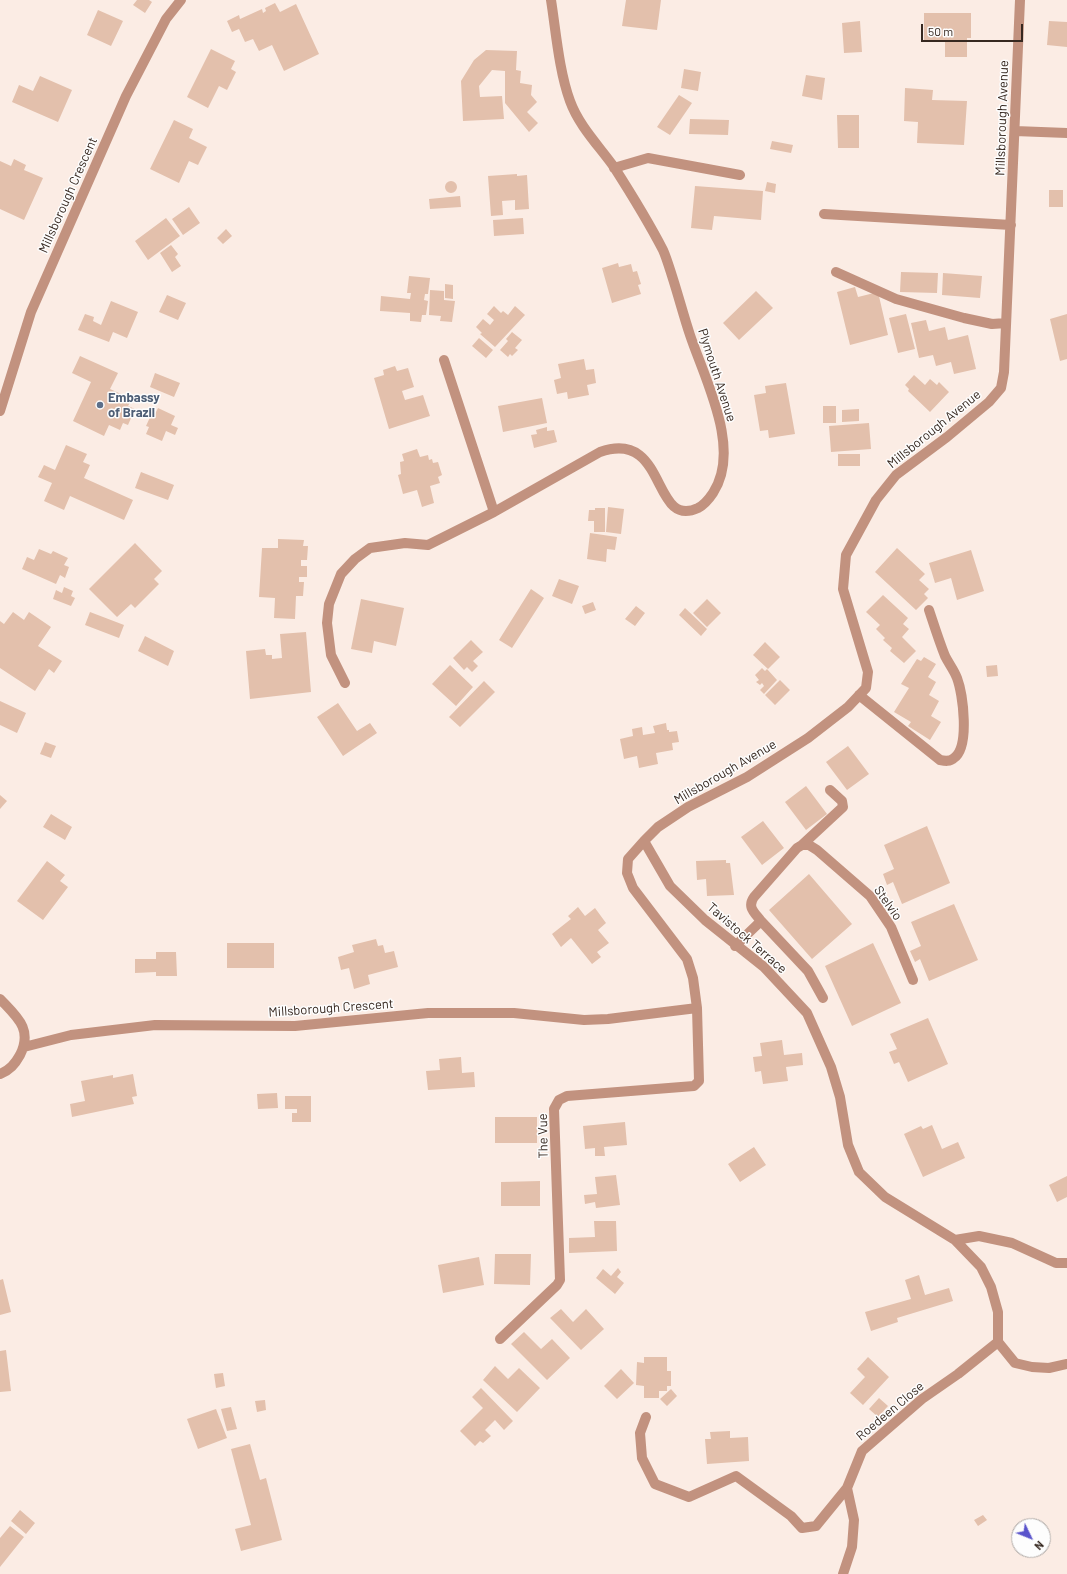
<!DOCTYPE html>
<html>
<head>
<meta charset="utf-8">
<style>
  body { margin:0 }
  #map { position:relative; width:1067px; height:1574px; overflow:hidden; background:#fbece4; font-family:Barlow,sans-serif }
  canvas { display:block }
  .north { position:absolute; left:1011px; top:1518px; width:40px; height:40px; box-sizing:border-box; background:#fdfdfd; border:1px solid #ada8a5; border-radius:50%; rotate:133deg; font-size:11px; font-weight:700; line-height:16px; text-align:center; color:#362820 }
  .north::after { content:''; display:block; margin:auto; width:14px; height:18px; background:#5953cb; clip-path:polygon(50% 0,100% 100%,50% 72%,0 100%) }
  .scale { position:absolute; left:921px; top:24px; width:102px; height:18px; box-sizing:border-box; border:2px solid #362820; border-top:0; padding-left:5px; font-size:12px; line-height:14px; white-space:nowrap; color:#362820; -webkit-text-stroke:3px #fdfdfd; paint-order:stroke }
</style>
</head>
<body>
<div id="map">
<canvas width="1067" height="1574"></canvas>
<div class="north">N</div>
<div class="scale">50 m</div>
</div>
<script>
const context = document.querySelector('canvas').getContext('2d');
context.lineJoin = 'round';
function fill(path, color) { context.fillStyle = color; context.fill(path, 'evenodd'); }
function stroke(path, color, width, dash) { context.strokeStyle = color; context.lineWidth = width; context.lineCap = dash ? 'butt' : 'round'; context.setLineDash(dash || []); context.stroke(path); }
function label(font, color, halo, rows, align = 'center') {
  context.font = font + ' Barlow,sans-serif'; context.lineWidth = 3; context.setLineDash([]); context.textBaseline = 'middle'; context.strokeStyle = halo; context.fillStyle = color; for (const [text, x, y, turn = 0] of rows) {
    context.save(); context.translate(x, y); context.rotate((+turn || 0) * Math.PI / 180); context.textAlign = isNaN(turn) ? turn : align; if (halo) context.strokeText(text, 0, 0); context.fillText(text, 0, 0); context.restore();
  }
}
fill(new Path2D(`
  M137 0H149L152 2 145 13 133 5Z
  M626 0H661L657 30 622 26Z
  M275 3 280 12 296 4 319 54 284 71 272 45 259 51 253 39 245 42 239 29 232 32 227 21 239 15 240 19 262 9 263 13 266 11 265 8Z
  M98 10 123 21 111 46 87 35Z
  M924 13H971V38H967V57H945V41H924Z
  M860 21 862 52 844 53 842 23Z
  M1049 21 1067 22V47L1047 45Z
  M211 49 235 61 231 69 236 72 227 90 219 86 208 108 187 97Z
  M486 50 517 51 516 70 521 71 520 83 532 85 531 95 537 102 527 112 538 123 529 132 505 103V71L492 70 479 86 480 97 502 96 504 119 463 121 461 81 474 60Z
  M684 69 701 72 698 91 681 88Z
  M806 75 825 78 822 100 802 96Z
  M40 76 72 90 58 122 12 102 19 85 33 91Z
  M905 88 933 90 932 100 967 101 964 145 917 143 918 122 904 121Z
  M679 95 692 103 670 135 657 127Z
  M837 115H859V148H838Z
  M690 119 729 120 728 135 689 134Z
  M174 120 193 129 189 138 207 147 198 165 189 161 179 183 150 169Z
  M772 141 793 145 791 153 770 149Z
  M14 159 26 165 24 170 43 178 24 220 0 209V161L11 166Z
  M517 174V176L527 175 529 209 515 210V200L502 201 503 215 491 216 488 176Z
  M445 187a6 6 0 1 1 12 0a6 6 0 1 1-12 0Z
  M767 182 776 184 775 193 765 191Z
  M695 186 763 191 761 220 714 216 712 230 691 228Z
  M1049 190H1063V207H1049Z
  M460 196 461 207 430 209 429 199Z
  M189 207 200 223 183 235 172 219Z
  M166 218 180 236 148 260 135 241Z
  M523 218 524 234 494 236 493 220Z
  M226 229 232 236 223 244 217 238Z
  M171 245 178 254 175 257 181 266 172 272 160 253Z
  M618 263 619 267 631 264 633 272 637 271 641 284 638 285 641 294 612 303 602 268Z
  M901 272 938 273 937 293 900 292Z
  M943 273 982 276 980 298 942 295Z
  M409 276 430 278 428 294H425L424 300 428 301 426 315H422L421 322 410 321V313L380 311 381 296 410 299 411 293H407Z
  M445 284 453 285V299L445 298Z
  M855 287 858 297 878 292 888 335 850 345 837 292Z
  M430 290 444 291V300L455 301 452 322 440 321 441 316 429 315Z
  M756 291 773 308 739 340 723 323Z
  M167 295 186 303 178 320 159 312Z
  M111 301 138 312 127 338 113 332 109 342 78 330 85 314 94 317 93 321 101 325Z
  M494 306 501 313 503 311 508 315 515 306 525 315 495 347 480 334 482 333 476 327 483 319 490 325 494 320 487 314Z
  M906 314 915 349 898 353 889 318Z
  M1067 314V359L1060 361 1050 319Z
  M926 320 929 331 945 327 948 340 968 335 976 369 954 374 951 362 936 366 933 355 919 358 911 323Z
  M512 332 522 340 515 348 518 350 512 356 510 354 508 357 500 350 508 341 506 339Z
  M479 338 493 350 486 358 472 346Z
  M80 356 118 373 110 389 132 399 128 406 135 409 128 425 123 423 120 430 109 425 104 436 73 421 91 382 72 373Z
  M584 359 586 370 594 369 596 383 587 385 589 395 568 399 567 392 557 394 554 380 561 378 558 364Z
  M395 366 397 371 408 368 414 387 402 391 405 400 423 395 430 416 389 429 374 378 384 375 383 370Z
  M155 373 180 383 174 397 150 387Z
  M914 375 925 385 930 379 937 385 939 382 949 392 930 412 908 391 909 389 905 385Z
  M786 383 795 434 769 438 768 430 760 431 754 395 766 393 765 386Z
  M542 398 547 423 503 432 498 406Z
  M823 406H836V423H823Z
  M158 408 175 416 171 425 178 428 175 435 166 431 162 441 146 434 149 427 146 426 151 415 154 416Z
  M859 409V421L842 422V410Z
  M869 423 871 449 831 452 829 426Z
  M547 427V431L554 430 557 442 534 448 531 435 537 434 536 430Z
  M66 445 87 454 83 462 90 465 84 478 133 500 124 520 70 496 64 510 44 501 52 483 38 477 44 465 55 470Z
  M417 449 420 457 428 455 429 460 432 459 433 463 438 462 442 475 438 477 440 483 430 486 434 503 422 507 417 490 403 494 398 475 401 474 400 462 404 461 402 454Z
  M838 454H860V466H838Z
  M141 472 174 485 168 500 135 488Z
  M608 507 624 509 621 534 606 532Z
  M595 508H605V532H594V521H588L589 510H595Z
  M590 533 617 537 615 550 607 549 606 562 587 559Z
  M278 539 304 540 303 546H308L307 560H301V566H307V577H299V582H304L303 596H296L295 619 274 618 275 598 259 597 262 548H278Z
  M135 543 162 571 154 579 159 584 135 608 131 604 117 617 89 589Z
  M897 548 925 574 919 580 929 589 924 594 928 598 916 610 875 572Z
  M39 549 51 554 53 551 68 558 64 565 69 567 65 578 60 575 56 584 22 569 27 557 34 560Z
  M971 550 984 591 957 600 951 578 935 583 929 563Z
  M559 579 579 586 572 604 552 596Z
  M64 587 73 591 71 596 75 598 71 606 53 599 56 590 62 593Z
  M531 589 544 598 512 648 499 640Z
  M883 595 908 618 903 624 909 629 902 637 916 651 904 663 890 651 892 648 883 640 885 638 876 629 880 625 866 612Z
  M361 599 404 608 396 646 374 641 372 653 351 649Z
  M707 599 721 613 707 627 693 613Z
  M593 602 596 610 585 614 582 606Z
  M636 606 645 613 635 626 625 619Z
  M685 608 707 629 701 636 679 615Z
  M13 612 24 620 29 612 51 627 38 646 62 661 54 673 49 669 35 691 0 668V621L4 624Z
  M90 612 124 625 119 638 85 625Z
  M306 632 311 692 250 699 246 651 265 649 266 655H272V659L282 658 280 634Z
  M145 636 174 651 168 666 138 651Z
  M471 640 483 652 473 661 478 666 472 672 467 667 464 670 453 658Z
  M765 642 780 657 768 669 753 655Z
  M924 657 936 664 928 677 936 682 929 695 939 701 931 716 941 722 930 740 908 726 911 722 894 712 909 688 901 684 917 659 921 661Z
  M450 665 473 687 456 706 432 684Z
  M997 665 998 676 987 677 986 666Z
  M762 668 765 671 767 669 777 680 764 694 760 690 764 686 762 683 760 685 756 682 759 680 755 675Z
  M780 680 790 690 775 705 765 695Z
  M484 681 495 692 460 727 449 717Z
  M0 701 26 713 17 733 0 725Z
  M338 703 357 731 370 723 377 733 343 756 317 717Z
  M666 723 667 730H669V732L677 731 679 742 672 743 673 750 656 753 658 764 639 768 637 756 624 759 620 739 633 736 632 729 642 727 643 735 655 733 653 726Z
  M45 742 56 746 51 758 40 754Z
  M848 746 869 774 847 790 826 762Z
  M806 786 827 814 806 830 785 802Z
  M0 795 7 801 0 809Z
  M51 814 72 827 65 840 43 827Z
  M763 821 784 848 762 865 741 837Z
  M927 826 950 883 902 904 893 882 887 885 883 874 894 869 884 845Z
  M726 860V863H730L734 895 707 896 706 879 697 880 696 861Z
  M47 861 65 875 60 881 68 887 43 920 17 901Z
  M809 874 852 924 812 959 769 910Z
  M954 904 978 960 929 981 920 959 915 962 910 951 921 946 911 922Z
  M578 907 585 916 595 908 606 923 598 930 609 943 597 952 601 957 592 964 571 938 561 947 552 934 571 919 568 916Z
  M376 939 378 946 383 945 385 953 394 951 398 967 368 975 370 984 354 989 349 968 341 970 338 957 354 952 352 945Z
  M227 943H274V968H227Z
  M873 943 901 1003 852 1026 825 966Z
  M156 952H176L177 976H156V972L135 973V959H156Z
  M928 1018 948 1064 908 1082 899 1062 894 1064 889 1052 897 1049 890 1034Z
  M782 1040 784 1055 802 1053 803 1065 786 1067 788 1081 763 1084 761 1071 755 1072 753 1057 762 1056 760 1043Z
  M461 1057 462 1073 474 1072 475 1087 428 1090 426 1071 440 1070 439 1059Z
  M133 1074 137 1096 132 1097 134 1104 72 1117 70 1104 85 1101 81 1081 113 1075V1078Z
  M277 1093 278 1108 258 1109 257 1094Z
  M285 1096H311V1122H292V1113H297V1109H285Z
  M495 1117H537V1143H495Z
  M625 1122 627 1145 604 1147 605 1156H595V1148L585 1149 583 1126Z
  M932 1125 942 1149 958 1142 965 1158 923 1177 904 1134 921 1126 923 1129Z
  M754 1147 766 1165 740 1182 728 1164Z
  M616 1175 620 1205 596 1208 595 1202 585 1204 584 1195 597 1194 595 1177Z
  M1067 1176V1197L1057 1202 1049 1185Z
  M540 1181V1206H501V1182Z
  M594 1221H616L617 1251 569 1253V1238L595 1237Z
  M495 1254H531L530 1285 494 1284Z
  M479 1257 484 1285 443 1293 438 1265Z
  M618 1268 621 1272 617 1277 624 1283 615 1294 596 1278 603 1269 611 1276Z
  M919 1275 925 1295 949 1288 953 1301 897 1318 898 1322 871 1331 865 1312 911 1299 905 1280Z
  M3 1279 11 1312 0 1315V1280Z
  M561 1309 573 1322 586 1309 604 1329 581 1350 550 1318Z
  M524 1332 541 1349 552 1339 570 1358 547 1380 511 1344Z
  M6 1350 11 1391 0 1392V1351Z
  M644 1357H667V1371H671V1386H667V1391H659V1398H644V1386L636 1385 637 1362 644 1363Z
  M868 1357 889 1377 863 1405 850 1393 865 1377 857 1369Z
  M495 1366 508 1379 519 1368 540 1388 517 1412 483 1380Z
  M621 1369 634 1383 617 1399 604 1386Z
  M223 1373 225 1386 216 1388 214 1374Z
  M481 1388 513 1421 504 1430 495 1420 485 1430 491 1436 483 1443 480 1441 475 1446 460 1431 483 1408 472 1397Z
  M671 1389 677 1396 667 1406 660 1399Z
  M879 1398 888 1406 878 1417 869 1409Z
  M265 1400 266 1410 257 1412 255 1401Z
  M231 1407 237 1429 227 1431 221 1409Z
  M216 1409 227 1438 198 1449 187 1419Z
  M730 1431V1438L748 1437 749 1461 707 1464 705 1439H711L710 1432Z
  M250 1444 260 1480 266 1478 282 1540 241 1551 235 1529 251 1525 231 1449Z
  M20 1510 35 1523 26 1534 11 1521Z
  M983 1515 987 1520 978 1526 974 1520Z
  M10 1526 24 1537 0 1567V1538Z`), '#e3c0ac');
stroke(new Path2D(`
  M1015 131 1067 133
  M614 168 648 158 740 175
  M824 214 1011 225
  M836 272 896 299 964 318 992 324 1006 323
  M444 360 494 512
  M0 411 31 312 126 96 166 19 181 0
  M345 683 331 655 327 623 329 604 341 574 355 559 370 548 405 543 428 545 494 512 600 452C668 428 651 530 698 508 704 505 709 499 713 493 742 449 705 380 690 335 684 317 679 298 673 279 670 270 667 259 663 250 649 223 630 192 614 167 599 146 579 126 570 101 559 71 556 32 551 0
  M859 695 940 760C945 761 950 762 954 758 970 747 963 694 957 678 954 670 949 664 945 656 939 641 934 625 929 610
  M644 841 670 886 705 920 764 967 807 1013 831 1067 840 1097 848 1145 859 1172 885 1197 955 1240 981 1267 991 1287 998 1312V1342L1015 1363 1032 1367 1049 1368 1067 1364
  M802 845 843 807 842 801 830 790
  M761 921 808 971 823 998
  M735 946 761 921C754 912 747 907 754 897L797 848 802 845H809L817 850 870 896 891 927 913 980
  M0 999C17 1017 33 1029 20 1055 15 1064 10 1070 0 1074
  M24 1047 71 1035 155 1025 295 1026 428 1013H514L584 1020 608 1019 697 1008
  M955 1240 979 1236 1012 1243 1056 1263H1067
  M500 1339 557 1285 560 1280 554 1109 559 1100 567 1096 694 1086 699 1081 697 1008 693 978 687 959 633 888 627 873 628 859 644 841 658 827 688 807 747 777 808 738 848 707 866 688 868 672 843 589 846 555 876 500 896 475 947 437 989 402 1001 388 1004 372 1020 0
  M646 1417 640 1433 642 1458 655 1484 689 1497 736 1476 791 1516 802 1528 816 1526 847 1488
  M843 1574 852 1547 854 1520 847 1488 862 1451 922 1399 958 1374 998 1342`), '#c2927f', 10);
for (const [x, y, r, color] of [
  [100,405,4,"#5c6f8a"]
]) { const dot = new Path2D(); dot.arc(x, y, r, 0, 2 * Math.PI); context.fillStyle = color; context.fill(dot); stroke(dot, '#fdfdfd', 1.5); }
label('13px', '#362820', '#fdfdfd', [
  ["Millsborough Avenue",1002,118,-88],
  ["Millsborough Crescent",68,195,-66],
  ["Plymouth Avenue",717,375,72],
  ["Millsborough Avenue",934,429,-39],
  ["Millsborough Avenue",725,772,-30],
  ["Stelvio",888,903,55],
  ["Tavistock Terrace",747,938,41],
  ["Millsborough Crescent",331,1008,-4],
  ["The Vue",543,1136,-91],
  ["Roedeen Close",890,1411,-40]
]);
label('bold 13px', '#4e5e75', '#fdfdfd', [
  ["Embassy",108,398],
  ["of Brazil",108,413]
], 'left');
</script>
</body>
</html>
